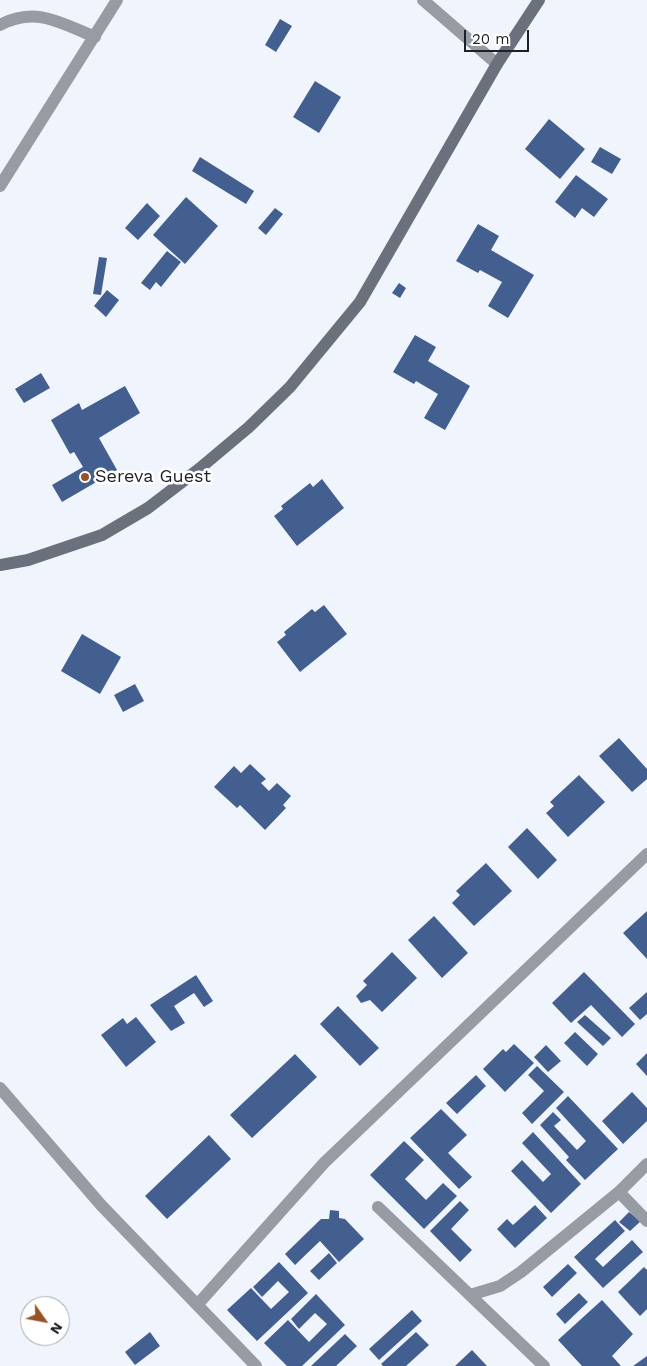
<!DOCTYPE html>
<html>
<head>
<meta charset="utf-8">
<style>
  body { margin:0 }
  #map { position:relative; width:647px; height:1366px; overflow:hidden; background:#f0f5fd; font-family:"Work Sans",sans-serif }
  canvas { display:block }
  .north { position:absolute; left:20px; top:1296px; width:50px; height:50px; box-sizing:border-box; background:#fff; border:1px solid #a4a6a9; border-radius:50%; rotate:123deg; font-size:14px; font-weight:700; line-height:20px; text-align:center; color:#1c2027 }
  .north::after { content:''; display:block; margin:auto; width:18px; height:22px; background:#975326; clip-path:polygon(50% 0,100% 100%,50% 72%,0 100%) }
  .scale { position:absolute; left:464px; top:30px; width:65px; height:22px; box-sizing:border-box; border:2px solid #1c2027; border-top:0; padding-left:6px; font-size:15px; line-height:18px; white-space:nowrap; color:#1c2027; -webkit-text-stroke:4px #fff; paint-order:stroke }
</style>
</head>
<body>
<div id="map">
<canvas width="647" height="1366"></canvas>
<div class="north">N</div>
<div class="scale">20 m</div>
</div>
<script>
const context = document.querySelector('canvas').getContext('2d');
context.lineJoin = 'round';
function fill(path, color) { context.fillStyle = color; context.fill(path, 'evenodd'); }
function stroke(path, color, width, dash) { context.strokeStyle = color; context.lineWidth = width; context.lineCap = dash ? 'butt' : 'round'; context.setLineDash(dash || []); context.stroke(path); }
function label(font, color, halo, rows, align = 'center') {
  context.font = font + ' "Work Sans",sans-serif'; context.lineWidth = 5; context.setLineDash([]); context.textBaseline = 'middle'; context.strokeStyle = halo; context.fillStyle = color; for (const [text, x, y, turn = 0] of rows) {
    context.save(); context.translate(x, y); context.rotate((+turn || 0) * Math.PI / 180); context.textAlign = isNaN(turn) ? turn : align; if (halo) context.strokeText(text, 0, 0); context.fillText(text, 0, 0); context.restore();
  }
}
fill(new Path2D(`
  M280 19 292 26 276 52 265 45Z
  M315 81 341 97 319 133 293 117Z
  M549 119 585 149 560 179 525 149Z
  M600 147 621 159 612 174 591 162Z
  M200 157 254 191 246 204 192 171Z
  M576 175 608 199 594 217 582 208 575 218 555 202Z
  M186 197 218 226 185 264 153 235Z
  M147 203 160 216 138 240 125 228Z
  M275 208 283 214 266 235 258 228Z
  M478 224 499 236 491 250 534 275 508 318 488 306 502 282 480 270 478 273 456 261Z
  M167 251 181 262 161 287 156 282 150 290 141 283Z
  M99 257 107 258 101 295 93 294Z
  M399 283 406 288 400 298 392 293Z
  M107 290 119 300 106 317 94 306Z
  M415 335 436 347 428 361 470 386 445 430 424 418 438 394 416 381 414 384 393 372Z
  M41 373 50 388 24 403 15 389Z
  M125 386 140 413 99 438 117 470 62 502 52 485 83 467 74 452 70 454 51 420 79 403 82 410Z
  M322 479 344 508 297 546 274 516 283 509 281 506 310 483 313 487Z
  M324 605 347 634 300 672 277 642 286 635 284 632 312 609 315 612Z
  M82 634 121 657 100 694 61 671Z
  M135 684 144 701 123 712 114 695Z
  M619 738 647 769V779L632 792 599 756Z
  M250 764 266 779 261 783 269 791 277 783 291 796 283 805 286 808 265 830 240 805 237 808 214 787 234 766 241 773Z
  M579 775 605 802 568 837 546 813 554 806 550 802Z
  M527 828 557 860 538 879 508 847Z
  M486 863 512 891 474 926 452 903 460 895 456 891Z
  M647 911V959L623 933Z
  M434 916 468 953 442 978 408 940Z
  M392 952 417 978 382 1012 370 1000 361 1003 356 996 367 985 363 981Z
  M584 972 635 1024 622 1037 591 1005 571 1023 552 1003Z
  M196 975 213 1001 204 1007 194 993 174 1006 185 1023 171 1031 150 1005Z
  M647 992V1014L640 1020 629 1008Z
  M338 1006 379 1048 360 1066 320 1024Z
  M585 1015 611 1038 603 1046 577 1022Z
  M136 1017 156 1042 126 1067 101 1035 123 1018 127 1024Z
  M575 1032 598 1054 587 1066 564 1043Z
  M514 1044 534 1063 505 1092 483 1069 503 1049 506 1052Z
  M546 1045 561 1061 548 1072 534 1057Z
  M647 1053V1076L636 1064Z
  M295 1054 317 1077 252 1138 230 1115Z
  M537 1066 564 1092 532 1124 522 1113 544 1091 528 1075Z
  M476 1075 486 1086 457 1114 446 1103Z
  M632 1092 647 1108V1121L623 1144 602 1121Z
  M568 1096 618 1149 585 1180 566 1160 569 1157 540 1125 553 1112 561 1120 554 1126 577 1150 586 1141 556 1108Z
  M441 1109 467 1135 448 1153 472 1177 459 1189 410 1138Z
  M533 1132 581 1184 551 1213 511 1171 522 1160 543 1182 551 1174 522 1143Z
  M209 1135 231 1159 167 1219 145 1196Z
  M404 1141 424 1160 405 1179 426 1200 443 1183 457 1196 424 1229 370 1175Z
  M460 1201 469 1210 451 1229 472 1250 460 1262 430 1231Z
  M535 1205 547 1218 515 1248 497 1229 507 1219 513 1225Z
  M330 1210 339 1211V1218L345 1219 364 1239 339 1262 320 1241 295 1265 285 1254 321 1219H329Z
  M629 1212 641 1221 630 1231 619 1222Z
  M615 1220 625 1231 595 1259 603 1267 632 1240 643 1252 603 1288 574 1257Z
  M329 1253 337 1263 319 1280 310 1271Z
  M279 1262 308 1293 257 1341 227 1310 251 1288 271 1309 289 1292 278 1281 262 1297 253 1287Z
  M568 1264 577 1273 552 1297 543 1287Z
  M644 1267 647 1270V1309L640 1316 618 1292Z
  M579 1293 588 1302 565 1324 556 1314Z
  M316 1294 345 1325 302 1366H287L264 1343 288 1320 309 1342 327 1324 315 1313 299 1329 291 1319Z
  M602 1300 633 1334 612 1356 621 1366H582L558 1340Z
  M412 1310 422 1321 379 1360 369 1349Z
  M150 1332 160 1346 135 1365 125 1352Z
  M416 1332 429 1345 406 1366H383L381 1364Z
  M345 1334 357 1346 336 1366H311Z
  M472 1350 487 1366H455Z
  M647 1356V1366H633Z`), '#435f90');
stroke(new Path2D(`
  M423 0 497 64
  M0 25C36 6 61 23 95 37
  M0 186 117 0
  M0 1088 101 1205 256 1366
  M619 1192 647 1221
  M378 1207 544 1366
  M470 1295 500 1286 521 1272 619 1192 647 1164
  M198 1304 324 1163 647 854`), '#969ba4', 12);
stroke(new Path2D(`
  M0 565 28 560 102 535 148 508 199 469 249 427 290 387 360 302 497 64 539 0`), '#6a717d', 12);
for (const [x, y, r, color] of [
  [85,477,5,"#975326"]
]) { const dot = new Path2D(); dot.arc(x, y, r, 0, 2 * Math.PI); context.fillStyle = color; context.fill(dot); stroke(dot, '#fff', 2); }
label('18px', '#1c2027', '#fff', [
  ["Sereva Guest",95,477]
], 'left');
</script>
</body>
</html>
